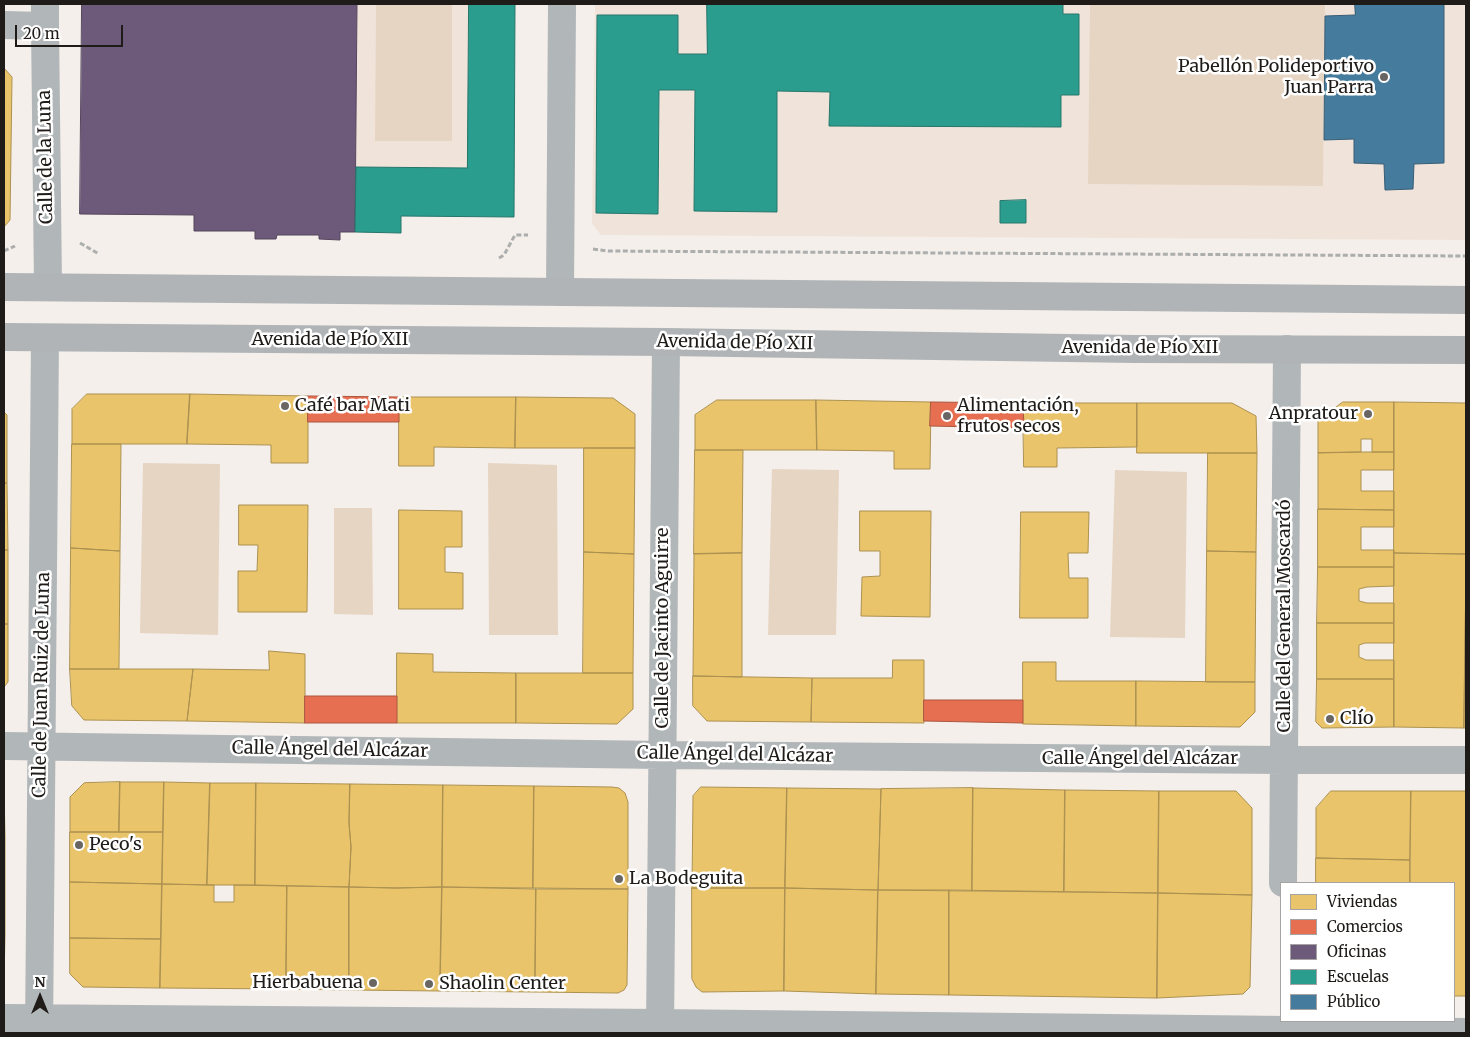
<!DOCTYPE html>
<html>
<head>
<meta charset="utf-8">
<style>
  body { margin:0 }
  #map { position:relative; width:1470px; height:1037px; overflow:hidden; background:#f4efea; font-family:Merriweather,serif }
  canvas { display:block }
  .frame { position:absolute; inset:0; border:5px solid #1e1b18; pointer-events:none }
  .legend { position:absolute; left:1280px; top:882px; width:175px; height:140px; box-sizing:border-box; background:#fff; border:1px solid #a5a4a3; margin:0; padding:6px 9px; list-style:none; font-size:15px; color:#1e1b18 }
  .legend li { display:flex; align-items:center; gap:10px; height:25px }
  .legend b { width:25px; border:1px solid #a5a4a3 }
  .north { position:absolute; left:15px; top:972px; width:50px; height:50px; -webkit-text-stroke:4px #fff; paint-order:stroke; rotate:0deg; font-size:14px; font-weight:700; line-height:20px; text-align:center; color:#1e1b18 }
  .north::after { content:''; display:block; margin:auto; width:18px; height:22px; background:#1e1b18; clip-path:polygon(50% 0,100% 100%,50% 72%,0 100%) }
  .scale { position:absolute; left:15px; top:25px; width:108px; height:22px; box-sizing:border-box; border:2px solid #1e1b18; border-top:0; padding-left:6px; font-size:15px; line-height:18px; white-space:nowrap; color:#1e1b18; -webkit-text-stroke:4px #fff; paint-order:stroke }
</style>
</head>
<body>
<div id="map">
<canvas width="1470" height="1037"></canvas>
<div class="frame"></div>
<ul class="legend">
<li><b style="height:14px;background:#e9c46a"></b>Viviendas</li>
<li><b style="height:14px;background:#e76f51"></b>Comercios</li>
<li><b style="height:14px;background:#6d597a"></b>Oficinas</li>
<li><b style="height:14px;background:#2a9d8f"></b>Escuelas</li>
<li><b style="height:14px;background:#457b9d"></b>Público</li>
</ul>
<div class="north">N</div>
<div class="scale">20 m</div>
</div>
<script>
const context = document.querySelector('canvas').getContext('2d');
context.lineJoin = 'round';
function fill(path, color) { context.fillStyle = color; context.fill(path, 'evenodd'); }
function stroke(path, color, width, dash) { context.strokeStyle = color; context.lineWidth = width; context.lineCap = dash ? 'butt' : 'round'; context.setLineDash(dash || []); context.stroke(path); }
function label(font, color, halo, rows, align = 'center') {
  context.font = font + ' Merriweather,serif'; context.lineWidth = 5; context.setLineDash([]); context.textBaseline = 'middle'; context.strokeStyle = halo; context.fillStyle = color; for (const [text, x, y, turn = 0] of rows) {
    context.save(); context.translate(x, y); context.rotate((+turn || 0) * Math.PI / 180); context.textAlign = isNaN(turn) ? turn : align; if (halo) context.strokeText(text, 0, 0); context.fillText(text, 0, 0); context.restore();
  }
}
fill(new Path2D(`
  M357 4H515L514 217 401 216V233L355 232Z
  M595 4H1466V240L601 235 592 224Z`), '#f0e4da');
fill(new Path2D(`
  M376 4H452V141H375Z
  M1090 4H1325L1323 186 1088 184Z
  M143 463 220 464 218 635 140 633Z
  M488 463 557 465 558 635H489Z
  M772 469 839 470 836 635H768Z
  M1115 470 1187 472 1185 638 1110 637Z
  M334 508H372L373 615 334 614Z`), '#e7d5c4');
const homes = new Path2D(`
  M4 68 12 77 10 220 4 227Z
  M87 394H190L187 444H72V409Z
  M190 394 308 396V463H271V445L187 444Z
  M399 397H516L515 448 434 447V466H399Z
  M516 397 613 398 635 414V448H515Z
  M717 400H816L817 450H695V415Z
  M816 400 931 402 930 469H894V451L817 450Z
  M1343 402H1394V452H1372V439H1361V452L1318 453V421Z
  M1394 402 1466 403V554L1394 553Z
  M1023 403H1137V447L1057 448V467H1024Z
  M1137 403H1232L1256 416 1257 453H1137Z
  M4 412 7 415V483H4Z
  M72 444H121L120 551 71 548Z
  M584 448H635L634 554 584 552Z
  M695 450H743L742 553 694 554Z
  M1361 452H1394V470H1361V491H1394V510L1318 509V453Z
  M1208 453H1257L1256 552 1207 551Z
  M4 483H7L8 550H4Z
  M239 505H308L307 612H238V571H257L258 545H239Z
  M1318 509 1394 510V527H1361V550H1394V567H1318Z
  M399 510 462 511V547H445V572L463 573V609H399Z
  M860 511H931L930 617 861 616 862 577 880 576V551H860Z
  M1021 512H1089L1088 553H1068L1069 578H1088V618H1020Z
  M71 548 120 551 119 669H70Z
  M4 550H8V624H4Z
  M1207 551 1256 552 1255 682H1206Z
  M584 552 634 554 633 673H583Z
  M742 553V677L693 676 694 554Z
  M1394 553 1466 554 1464 728 1394 727Z
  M1318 567H1394V586L1367 587 1359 589V601L1367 603H1394V623H1317Z
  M1466 580V728H1464Z
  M1317 623H1394V643H1365L1359 645V657L1366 660H1394V679H1317Z
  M4 624H8V682L4 687Z
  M269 651 305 654V723L187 721 193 669 269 670Z
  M397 653 433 654V672L516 673V723H397Z
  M893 660H924V723L811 722 812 678H892Z
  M1023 662H1056V681H1136V726L1023 724Z
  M70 669H193L187 721 84 720 72 706Z
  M516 673H633V709L617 724 516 723Z
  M693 676 812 678 811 722 707 721 693 706Z
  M1317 679H1394V727L1322 728 1316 722Z
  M1136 681 1255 682V712L1240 727 1136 726Z
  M120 782H164L163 832H119Z
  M120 782 119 832H70V797L84 783Z
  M164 782 210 783 207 885 162 884Z
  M210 783H256L255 885H207Z
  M256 783 350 784 349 823 351 847 349 887 255 885Z
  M350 784 443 785 442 887 396 888 349 887 351 847 349 823Z
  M443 785 534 786 533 888 442 887Z
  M534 786 612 787 619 788 625 793 628 802V889L533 888Z
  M701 787 787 788 785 888H692L693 796Z
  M4 788V790L5 836H4Z
  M787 788 881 789 878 890 785 888Z
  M973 788 972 891 878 890 881 789Z
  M973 788 1065 790 1064 892 972 891Z
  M1065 790 1159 791 1158 893 1064 892Z
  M1159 791H1236L1252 808V895L1158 893Z
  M1331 791H1411L1410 860 1316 858V808Z
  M1411 791H1466V996H1454V883H1410Z
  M70 832H163L162 884 70 882Z
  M4 836H5V887H4Z
  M1316 858 1410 860V883H1316Z
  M70 882 162 884 161 939 70 938Z
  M162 884 214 885V902H234V885L287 886 286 989 160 988Z
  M287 886 349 887V990L286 989Z
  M4 887H5V935H4Z
  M349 887 396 888 442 887 440 991 349 990Z
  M442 887 536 889 535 992 440 991Z
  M692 888H785L784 991 702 992 696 987 692 979Z
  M785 888 878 890 876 994 784 991Z
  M536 889H628L627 985 624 990 618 993 535 992Z
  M878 890H949V995L876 994Z
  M949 890 1158 893 1157 998 949 995Z
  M1158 893 1252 895 1250 987 1243 994 1157 998Z
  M4 935H5L4 980Z
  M70 938 161 939 160 988 83 987 70 974Z`);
fill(homes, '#e9c46a');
stroke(homes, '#ac9151', 1);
const shops = new Path2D(`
  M308 396 399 397V422H308Z
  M931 402 1023 403 1024 428 930 426Z
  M305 696H397V723H305Z
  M924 700H1023V723L924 721Z`);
fill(shops, '#e76f51');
stroke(shops, '#ab5640', 1);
const offices = new Path2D(`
  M82 4H357L355 232H340V240L319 239V235H277L276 239H255V231H194V215L80 214Z`);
fill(offices, '#6d597a');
stroke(offices, '#55465d', 1);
const schools = new Path2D(`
  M469 4H515L514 217 401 216V233L355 232 356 167 467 168Z
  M707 4H1063V14H1079V95H1061V127L829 126 830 92 777 91V212L694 211 695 90H659L658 214 596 213 597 15H678V54H707Z
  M1026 200V223H1000V201Z`);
fill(schools, '#2a9d8f');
stroke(schools, '#26766b', 1);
const public = new Path2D(`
  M1355 4H1444V163L1414 164 1413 189 1385 190 1384 164 1354 163V139L1324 140 1325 16 1355 15Z`);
fill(public, '#457b9d');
stroke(public, '#395e75', 1);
stroke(new Path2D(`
  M80 243 99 254
  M593 249 608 251 1466 256
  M4 251 15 246
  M499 258 504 255 515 235H528`), '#acaeae', 3, [5, 2.5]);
stroke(new Path2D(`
  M4 25 45 26V4
  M45 26 48 287
  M560 292 562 4
  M4 746 662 755 1284 760H1466
  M1283 883 1287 349
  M4 1018 660 1023 1466 1032
  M39 1033 45 338
  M660 1033 666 342`), '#b1b6b8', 28);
stroke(new Path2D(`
  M4 287 1466 300
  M4 337 666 342 1135 349 1466 350`), '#b0b4b6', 28);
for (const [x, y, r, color] of [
  [1384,77,5,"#696562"],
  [285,406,5,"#696562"],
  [1368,414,5,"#696562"],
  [947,416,5,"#696562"],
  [1330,719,5,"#696562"],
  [79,845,5,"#696562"],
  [619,879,5,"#696562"],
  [373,983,5,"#696562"],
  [429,984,5,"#696562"]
]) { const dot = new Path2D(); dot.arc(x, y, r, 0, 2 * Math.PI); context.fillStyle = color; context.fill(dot); stroke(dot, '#fff', 2); }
label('18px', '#1e1b18', '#fff', [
  ["Pabellón Polideportivo",1374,67,"right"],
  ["Juan Parra",1374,88,"right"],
  ["Café bar Mati",295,406],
  ["Alimentación,",957,406],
  ["frutos secos",957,427],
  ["Anpratour",1358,414,"right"],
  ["Clío",1340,719],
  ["Peco's",89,845],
  ["La Bodeguita",629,879],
  ["Hierbabuena",363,983,"right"],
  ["Shaolin Center",439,984]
], 'left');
label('18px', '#1e1b18', '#fff', [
  ["Calle de la Luna",46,157,-91],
  ["Avenida de Pío XII",330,340],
  ["Avenida de Pío XII",735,343,1],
  ["Avenida de Pío XII",1140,348],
  ["Calle del General Moscardó",1285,616,-90],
  ["Calle de Jacinto Aguirre",663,628,-90],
  ["Calle de Juan Ruiz de Luna",42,685,-89],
  ["Calle Ángel del Alcázar",330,750,1],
  ["Calle Ángel del Alcázar",735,755,1],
  ["Calle Ángel del Alcázar",1140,759]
]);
</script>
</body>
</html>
